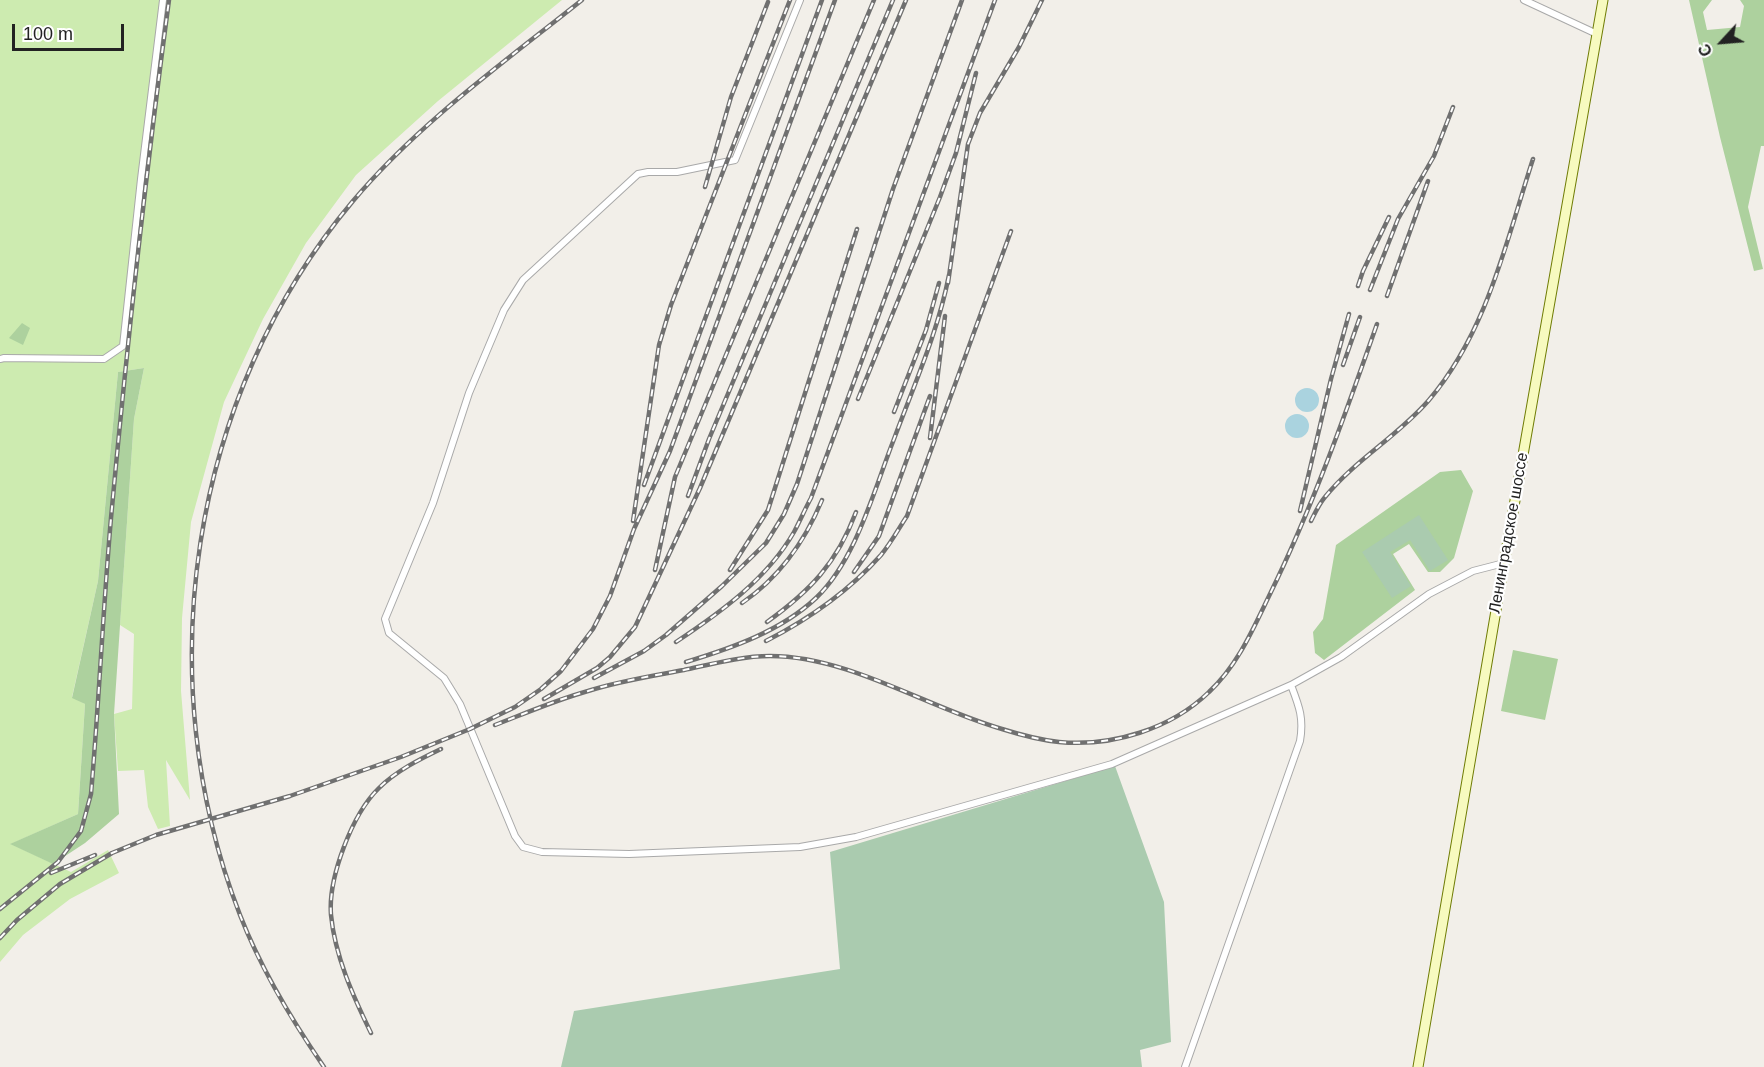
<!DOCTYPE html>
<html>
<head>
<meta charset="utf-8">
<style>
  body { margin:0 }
  #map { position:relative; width:1764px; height:1067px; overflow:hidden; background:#f2efe9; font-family:Helvetica,sans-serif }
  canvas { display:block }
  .north { position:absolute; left:1692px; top:12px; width:60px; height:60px; -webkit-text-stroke:4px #fff; paint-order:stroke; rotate:244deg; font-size:16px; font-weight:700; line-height:24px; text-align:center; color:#222 }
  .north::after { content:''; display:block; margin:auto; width:21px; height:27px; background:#222; clip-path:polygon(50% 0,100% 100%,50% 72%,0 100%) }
  .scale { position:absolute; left:12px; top:24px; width:112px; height:27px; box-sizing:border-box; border:3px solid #222; border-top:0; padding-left:8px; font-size:18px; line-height:21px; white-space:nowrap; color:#222; -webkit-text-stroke:4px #fff; paint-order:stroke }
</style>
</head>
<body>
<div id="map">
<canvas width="1764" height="1067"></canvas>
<div class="north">С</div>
<div class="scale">100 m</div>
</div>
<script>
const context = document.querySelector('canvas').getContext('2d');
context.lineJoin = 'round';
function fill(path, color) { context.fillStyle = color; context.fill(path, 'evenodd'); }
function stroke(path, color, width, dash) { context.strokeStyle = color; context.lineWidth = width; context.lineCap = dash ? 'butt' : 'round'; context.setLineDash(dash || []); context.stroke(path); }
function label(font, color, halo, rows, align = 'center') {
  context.font = font + ' Helvetica,sans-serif'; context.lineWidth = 4.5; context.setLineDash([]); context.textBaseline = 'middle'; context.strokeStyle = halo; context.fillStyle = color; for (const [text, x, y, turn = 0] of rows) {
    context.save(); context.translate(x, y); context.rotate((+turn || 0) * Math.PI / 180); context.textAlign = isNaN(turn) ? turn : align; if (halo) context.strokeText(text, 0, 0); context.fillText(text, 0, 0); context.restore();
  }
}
fill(new Path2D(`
  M0 0H562L438 101 356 175 306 243 263 319 224 402 191 522 182 618 181 691 190 800 166 760 170 826 158 829 148 807 144 770 118 771 114 714 132 709 134 634 120 625 134 419 144 368 118 372 98 581 72 697 85 704 78 814 11 844 71 872 108 850 119 873 70 899 23 935 0 962Z`), '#cdebb0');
fill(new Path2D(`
  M1689 0H1712L1703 12 1707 30 1740 27 1744 6 1740 0H1764V146H1761L1748 207 1763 269 1754 271 1720 137Z
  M22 323 30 328 23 345 9 338Z
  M144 368 134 419 114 714 119 814 85 843 53 864 10 844 78 814 85 704 72 698 98 581 118 372Z
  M1461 470 1473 491 1454 558 1440 572H1428L1409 544 1393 554 1415 590 1324 660 1315 653 1313 632 1323 619 1336 545 1440 472Z
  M1513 650 1558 659 1545 720 1501 711Z`), '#add19e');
fill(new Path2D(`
  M1419 515 1448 560 1430 571 1410 540 1390 552 1411 586 1392 598 1362 552Z
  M1115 766 1164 902 1171 1042 1140 1050 1142 1067H561L574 1011 840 969 830 852Z`), '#aacbaf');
fill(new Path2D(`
  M1295 400a12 12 0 1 1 24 0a12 12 0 1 1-24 0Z
  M1285 426a12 12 0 1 1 24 0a12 12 0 1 1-24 0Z`), '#aad3df');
const minor = new Path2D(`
  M800 0 735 160 677 172H648L638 174 523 280 504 310 469 393 433 503 385 619 389 633 444 678 460 704 515 836 523 847 542 852 629 854 800 847 856 837 1112 764 1291 685 1341 657 1429 594 1473 571 1504 563
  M1524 0 1597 34
  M0 359 4 358 104 359 123 346 141 179 163 0
  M1185 1067 1300 741C1304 718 1299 706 1291 685`);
const secondary = new Path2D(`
  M1418 1067 1507 546 1603 0`);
stroke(minor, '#a9a9a9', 8);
stroke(secondary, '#707d05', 11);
stroke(minor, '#fff', 6);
stroke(secondary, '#f7fabf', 9);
const rail = new Path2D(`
  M705 187 731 97 768 2
  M948 283 968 144 980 113 1019 47 1042 0
  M1358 286 1363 271 1389 217
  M1370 290 1398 219 1434 156 1453 107
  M1387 296 1428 181
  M1343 365 1360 317
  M858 399 940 197 956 153 976 73
  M894 412 926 330 939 283
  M930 438 945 316
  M644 485 822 0
  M688 496 709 439 893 0
  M1300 511 1331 379 1349 314
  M633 521 659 345 671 305 790 0
  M1311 521C1315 513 1319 504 1325 497 1355 460 1398 436 1429 400 1487 332 1506 242 1533 159
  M655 570 675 477 874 0
  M730 570 768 510 857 229
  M854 572 879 536 930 396
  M742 603C780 577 805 541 822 500
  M767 622C810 591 837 563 856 512
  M766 641C809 619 849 591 881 555 891 543 899 528 907 516L1011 231
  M676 642C721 612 767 579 794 532 800 521 805 509 811 498L995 0
  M686 662C732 648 781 631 816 598 856 560 874 490 894 439 914 385 938 332 949 275
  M594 678 644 651 666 635 722 586 766 543 784 514 797 484 893 189 962 0
  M544 699 597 668 610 657 635 627 700 488 906 0
  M495 725C526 713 556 700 588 691 619 681 652 676 684 670 712 664 742 656 770 656 849 656 928 708 1002 729 1021 735 1040 740 1059 742 1112 747 1171 729 1209 692 1238 665 1253 629 1270 594 1313 506 1345 415 1377 324
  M51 873 95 855
  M0 909 58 862 81 831 91 794C99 702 103 610 111 518 127 345 146 172 169 0
  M0 938 17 920 60 884 112 853 156 835 290 796 401 757 470 729 515 707 541 689 561 671 593 629 610 596 634 529 670 451 835 0
  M371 1033C353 996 335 956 331 915 328 878 352 814 379 788 396 771 420 759 441 749
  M324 1067C291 1019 261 969 240 915 148 678 189 396 353 201 419 123 503 63 582 0`);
stroke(rail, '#707070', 4.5);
stroke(rail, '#fff', 2, [7]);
label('16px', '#222', '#fff', [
  ["Ленинградское шоссе",1509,533,-80]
]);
</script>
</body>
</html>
